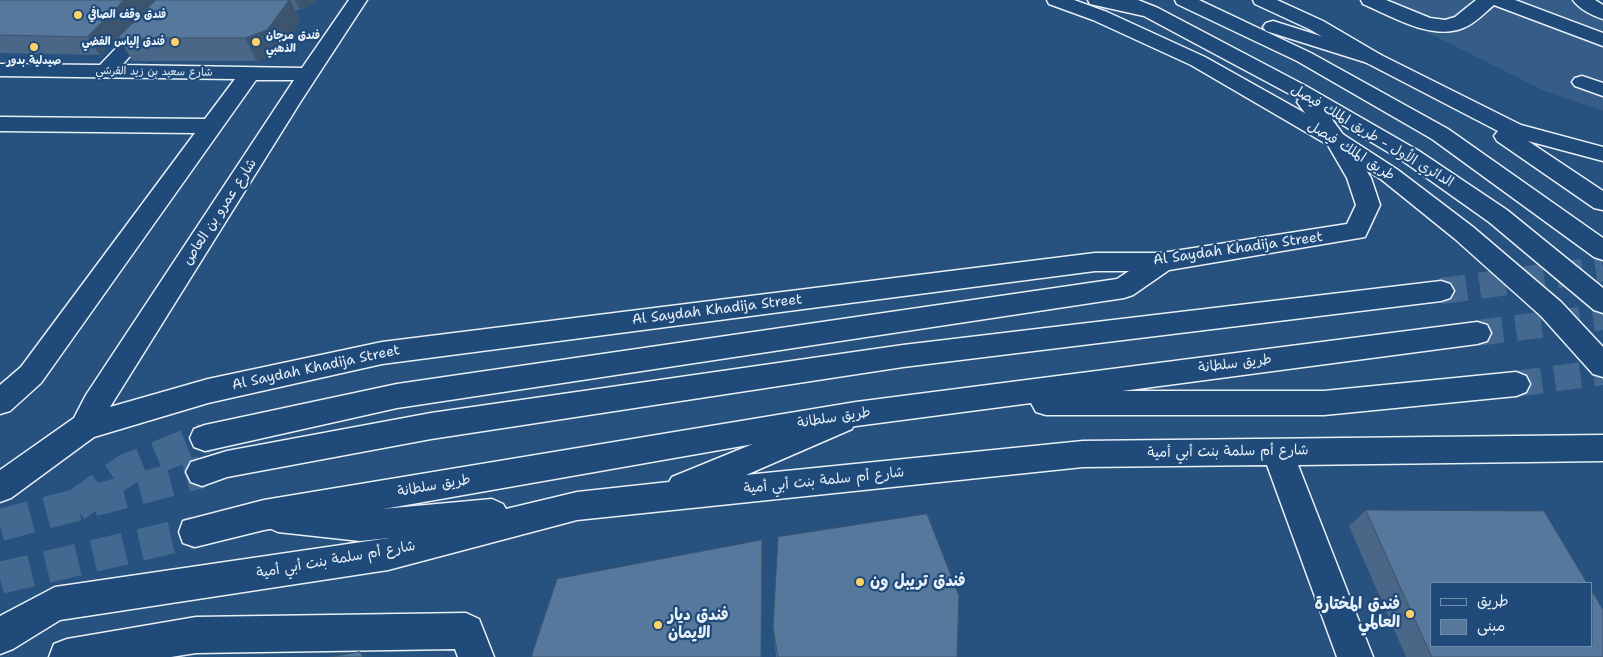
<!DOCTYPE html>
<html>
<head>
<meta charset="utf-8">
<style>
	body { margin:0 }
	#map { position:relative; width:1603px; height:657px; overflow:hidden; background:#27517f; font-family:"Shantell Sans","Playpen Sans Arabic",sans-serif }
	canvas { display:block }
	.legend { position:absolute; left:1430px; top:582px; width:162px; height:65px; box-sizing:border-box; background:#1f4a7a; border:1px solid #6f8dac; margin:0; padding:6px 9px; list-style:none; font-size:15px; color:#e8f1f8 }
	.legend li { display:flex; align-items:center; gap:10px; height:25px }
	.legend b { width:25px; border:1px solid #6f8dac }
</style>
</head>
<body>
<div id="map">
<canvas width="1603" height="657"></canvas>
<ul class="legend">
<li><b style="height:6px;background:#1f4a7a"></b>طريق</li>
<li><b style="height:14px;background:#57789d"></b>مبنى</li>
</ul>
</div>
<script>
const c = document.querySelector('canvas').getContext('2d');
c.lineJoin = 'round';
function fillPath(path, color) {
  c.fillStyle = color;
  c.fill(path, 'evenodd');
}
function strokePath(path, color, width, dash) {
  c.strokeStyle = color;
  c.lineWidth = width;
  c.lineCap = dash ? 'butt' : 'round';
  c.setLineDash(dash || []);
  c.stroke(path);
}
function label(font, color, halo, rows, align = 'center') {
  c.font = font + ' "Shantell Sans","Playpen Sans Arabic",sans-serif';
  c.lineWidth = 4.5;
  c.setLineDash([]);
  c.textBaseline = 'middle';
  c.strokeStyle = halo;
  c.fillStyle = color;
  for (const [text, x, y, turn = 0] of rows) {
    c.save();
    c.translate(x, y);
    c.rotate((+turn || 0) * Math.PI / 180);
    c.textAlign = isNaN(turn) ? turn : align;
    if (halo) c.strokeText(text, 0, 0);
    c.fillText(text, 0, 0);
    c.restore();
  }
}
const built = new Path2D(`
	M1363,0h224l16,10v101l-61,-21z`);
const minorTunnel = new Path2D(`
	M75,506l51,-36 79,-32`);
const majorTunnelFar1 = new Path2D(`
	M1441,291l162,-22
	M1477,333l126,-16
	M1516,384l87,-12`);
const majorTunnel = new Path2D(`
	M0,525l202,-53
	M0,578l195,-46`);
const minor = new Path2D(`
	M162,0h19l-59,65 180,3 47,-68h18l-66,101 -191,306 98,-28 174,-37 713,-89h67l185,-29 9,-19 -9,-27 -22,-38 3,-5 8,-2 8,2 27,43 9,27 -15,32 -196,33 -36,25 -9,3 -727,110 -192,43 -11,-4 -4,-9 4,-9 11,-4 192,-41 720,-105 12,-8h-34l-713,93 -174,39 -114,34 -83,61 -11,4v-32l74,-52 12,-23 208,-315h-38l-215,303 -31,28 -10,3v-29l21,-18 174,-234 -195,-2v-14l205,2 30,-40 -235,-3v-12l100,1z
	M1361,0h25l44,18 15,2 10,-3 21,-17h39l88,33v13l-109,-41c-10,8 -19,19 -31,23 -32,13 -71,-12 -100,-24z
	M1573,0h22l8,5v14c-10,-3 -24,-10 -30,-19z
	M1582,76l21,7v13l-28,-10 -3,-4 3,-4z
	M841,408l11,3 4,9 -4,9 -106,46 337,-34 520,-6v26l-305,4 75,192h-36l-70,-192 -184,2 -506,53 -189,50 -328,50 -47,29 -13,5v-38l55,-29 334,-49 -29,3 -82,-9 -11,-5 -5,-10 5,-10 11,-5 82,9 132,-12 11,5 3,5 71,-17 92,-10 3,-5z
	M466,613l13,6 15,38h-36l-3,-8 -259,4 -25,4h-122l5,-13 13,-5 129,-22z`);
const major = new Path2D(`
	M1047,0h27l33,12 98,45 139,78 54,35 75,57 88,75 42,45v30l-10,-3 -52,-58 -86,-77 -73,-59 -54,-35 -137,-80 -98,-45 -44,-16z
	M1253,0h24l46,21 58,34 140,70 82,22v14l-75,-20 75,50v19l-9,-2 -97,-67 -3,-5 4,-5 -131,-68 -58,-34 -54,-25z
	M1441,281l9,3 4,7 -4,7 -9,3 -538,66 -472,72 -204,38 -25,9 -11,-4 -5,-10 5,-10 36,-11 204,-38 472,-68z
	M1477,322l10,3 4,8 -4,8 -10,3 -355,47h202l192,-19 10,4 4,8 -4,8 -10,4 -192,19h-278l-10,-3 -5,-9 -175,23 -592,104 -69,17 -12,-4 -4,-11 4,-11 81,-21 592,-98z`);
const highway = new Path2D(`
	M1088,0h50l20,8 148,78 113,65 88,59 96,78v25l-9,-3 -105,-88 -86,-61 -72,-43 16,22 -3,5 -8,2 -8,-2 -31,-43 2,-3 -155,-83 -54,-12z
	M1175,0h24l112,53 137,76 155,109v22l-9,-3 -162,-118 -135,-78 -120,-57z
	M1273,21l108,34 3,4 -3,4 -7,2 -108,-34 -3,-4 3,-4z`);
const wall = new Path2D(`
	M0,0h154l-54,55 -100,-2z
	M156,0h161l-2,3 -15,7h-5l5,11 -22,32 -21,8h-124l-15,-23z
	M1366,510l237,147h-197l-57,-131z
	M773,627l184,30h-181l-2,-17z`);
const shadedWall = new Path2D(`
	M124,0h30l-54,55 -13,-18z
	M289,0h1l10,21 -22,32 -21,8 -12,-23z
	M295,0h22l-2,3 -15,7z
	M762,540l1,15 -1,102h-1z`);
const building = new Path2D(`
	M0,0h124l-37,37 -87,-2z
	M156,0h133l-22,30 -22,8h-127z
	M1366,510l178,1 43,72h-155v63h160v-55l11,19v47h-171z
	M927,514l32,82 -2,61h-179l-5,-30 5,-90z
	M762,540l-1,117h-229v-3l25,-75z
	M360,652l3,5h-33z`);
const markers = [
	[78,15,5,"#ffd166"],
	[175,42,5,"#ffd166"],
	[256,42,5,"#ffd166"],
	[34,47,5,"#ffd166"],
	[860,582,5,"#ffd166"],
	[1410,614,5,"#ffd166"],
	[658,625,5,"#ffd166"]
];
const farPoinames = [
	["فندق وقف الصافي",88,15],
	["فندق مرجان",266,36],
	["الذهبي",266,49],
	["فندق إلياس الفضي",165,42,"right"],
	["صيدلية بدور",34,61,"center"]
];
const farStreetnames = [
	["شارع سعيد بن زيد القرشي",154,72,1]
];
const streetNames = [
	["الدائري الأول - طريق الملك فيصل",1372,136,31],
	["طريق الملك فيصل",1351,151,32],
	["شارع عمرو بن العاص",220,212,-57],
	["Al Saydah Khadija Street",1238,249,-8],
	["Al Saydah Khadija Street",717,310,-7],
	["طريق سلطانة",1235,364,-7],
	["Al Saydah Khadija Street",316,368,-12],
	["طريق سلطانة",834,418,-9],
	["شارع أم سلمة بنت أبي أمية",1228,452,-1],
	["شارع أم سلمة بنت أبي أمية",824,481,-6],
	["طريق سلطانة",434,486,-10],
	["شارع أم سلمة بنت أبي أمية",336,560,-10]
];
const nearPoinames = [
	["فندق تريبل ون",870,582],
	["فندق المختارة",1400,605,"right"],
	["العالمي",1400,623,"right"],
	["فندق ديار",668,616],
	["الايمان",668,634]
];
fillPath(built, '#355d88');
strokePath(minorTunnel, '#446991', 32, [32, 16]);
strokePath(majorTunnelFar1, '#446991', 26, [26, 13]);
strokePath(majorTunnel, '#446991', 32, [32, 16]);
strokePath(minor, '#e8f1f8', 3);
strokePath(major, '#e8f1f8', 3);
strokePath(highway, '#e8f1f8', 3);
fillPath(minor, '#1f4a7a');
fillPath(major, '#1f4a7a');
fillPath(highway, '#1f4a7a');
fillPath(wall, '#4b6787');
fillPath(shadedWall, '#3d546e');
fillPath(building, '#57789d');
strokePath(building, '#3d546e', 1);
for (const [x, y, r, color] of markers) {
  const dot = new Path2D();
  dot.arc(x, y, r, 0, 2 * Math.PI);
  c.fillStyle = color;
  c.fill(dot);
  strokePath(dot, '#1f4a7a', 2);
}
label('bold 11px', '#e8f1f8', '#1f4a7a', farPoinames, 'left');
label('11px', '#e8f1f8', '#1f4a7a', farStreetnames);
label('14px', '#e8f1f8', '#1f4a7a', streetNames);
label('bold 16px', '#e8f1f8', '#1f4a7a', nearPoinames, 'left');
</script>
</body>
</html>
